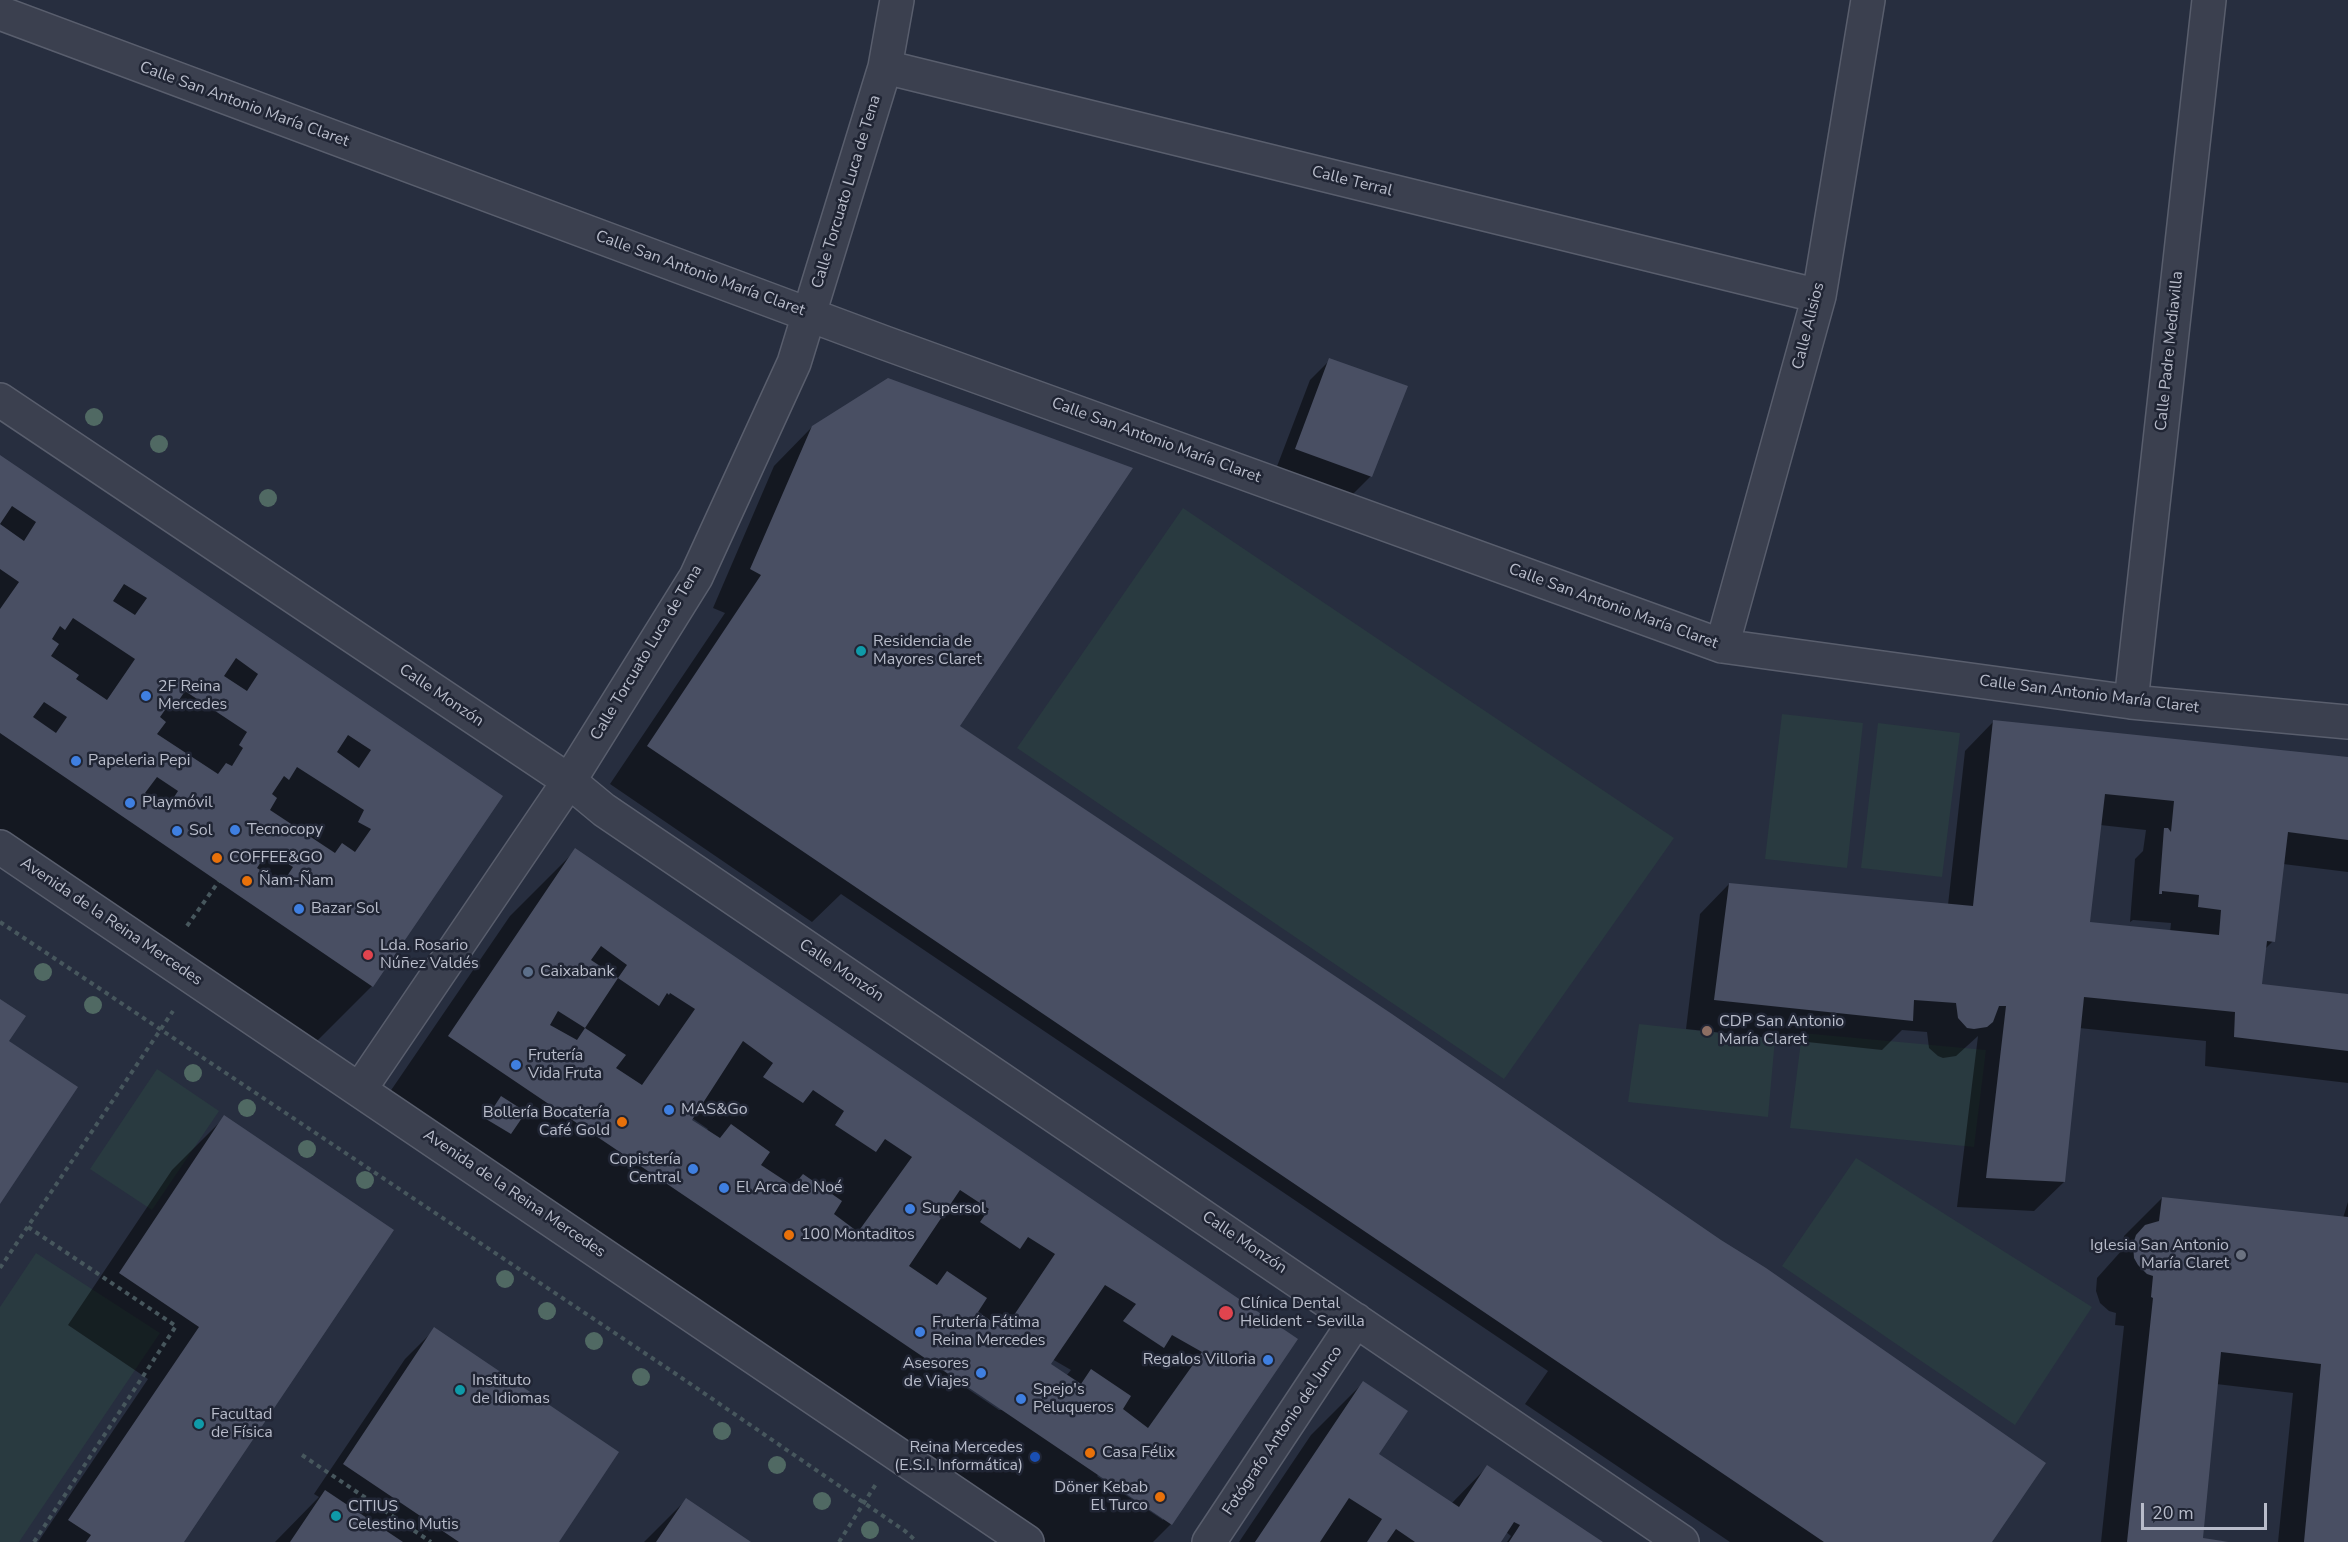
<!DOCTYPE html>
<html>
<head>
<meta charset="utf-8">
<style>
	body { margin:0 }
	#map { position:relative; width:2348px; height:1542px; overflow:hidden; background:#272e3f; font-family:"Nunito Sans",sans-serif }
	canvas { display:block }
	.scale { position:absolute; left:2141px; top:1503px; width:126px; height:27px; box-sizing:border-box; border:3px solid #b8bcca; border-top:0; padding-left:8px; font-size:18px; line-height:21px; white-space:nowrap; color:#b8bcca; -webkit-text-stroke:4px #202534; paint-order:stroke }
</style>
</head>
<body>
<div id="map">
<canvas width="2348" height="1542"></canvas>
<div class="scale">20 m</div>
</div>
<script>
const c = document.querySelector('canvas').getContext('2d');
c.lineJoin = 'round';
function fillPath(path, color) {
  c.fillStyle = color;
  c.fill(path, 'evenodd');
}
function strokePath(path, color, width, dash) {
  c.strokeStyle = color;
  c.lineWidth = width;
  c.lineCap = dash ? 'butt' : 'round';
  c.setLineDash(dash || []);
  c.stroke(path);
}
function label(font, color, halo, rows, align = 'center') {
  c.font = font + ' "Nunito Sans",sans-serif';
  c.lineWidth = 5;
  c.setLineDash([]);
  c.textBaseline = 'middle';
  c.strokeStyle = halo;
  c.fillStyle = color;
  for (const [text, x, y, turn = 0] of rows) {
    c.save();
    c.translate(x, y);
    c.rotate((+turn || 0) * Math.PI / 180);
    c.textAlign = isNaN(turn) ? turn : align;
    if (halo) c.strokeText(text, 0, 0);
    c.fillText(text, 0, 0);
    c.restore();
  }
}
const green = new Path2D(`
	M1183,508l491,330 -170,241 -487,-331z
	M1782,714l81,9 -16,145 -82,-9z
	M1878,723l82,10 -18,144 -81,-9z
	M1639,1024l136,15 -7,78 -140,-15z
	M1802,1033l184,17 -12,97 -184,-19z
	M157,1069l62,42 -67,99 -62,-41z
	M1856,1158l236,149 -77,118 -233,-159z
	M36,1253l124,80 -141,209h-19v-235z`);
const shadow = new Path2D(`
	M1330,360l41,116 -20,20 -75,-27 34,-89z
	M812,427l140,307 1039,808h-261l-205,-138 23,-33 -707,-477 -29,28 -202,-138 115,-171 -12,-5 61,-142z
	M0,458l501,338 -129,190 -66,66 -306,-208z
	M1994,721l354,37v114l-65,-8 -10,77 -9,9 -3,35 87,11v87l-143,-17 1,-25 -127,-13 -15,154 -30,29 -77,-4 21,-171 -22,20 -13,2 -5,-2 -9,-8 -2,-16 -25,-2 -20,20 -196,-21 14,-115 29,-30 219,21 17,-154zM2100,825l46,5 -3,21 -8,8 -5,63 3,-2 38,3 -1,9 -81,-9z
	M576,850l720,490 -125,184 -18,18h-119l-651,-440 127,-186zM692,1118l16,11 -2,2 -16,-10zM1052,1359l19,11 -5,6 -17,-11zM955,1376l49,34h-5l-46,-31zM1099,1474l65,44 -1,2 -66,-44z
	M225,1117l-43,425h-144l110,-163 -80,-54 104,-155z
	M2162,1198l181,20 5,-16v340h-70l15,-149 -77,-9 -15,155 28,3h-128l23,-216 -9,-1 1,-12 -7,-2 -9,-8 -4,-12 1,-13 26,-29 1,-13z
	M435,1329l122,213h-282l44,-45 -5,-3 91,-135z
	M1363,1383l13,71 75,50 36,-37 113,75h-93l4,-6 -5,-4 -7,10h-260l72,-107z
	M686,1500l63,42h-105z`);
const building = new Path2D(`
	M1329,358l79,28 -36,91 -77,-28z
	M888,378l245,90 -173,258 432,288 329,226 45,28 280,195 -54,79h-168l-1177,-796 114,-171 -11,-6 62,-143z
	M0,455l503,341 -130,191 -373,-254v-124l19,-27 -19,-13zM12,506l24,16 -12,19 -24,-17zM124,584l23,14 -12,17 -22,-14zM73,618l62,41 -28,41 -31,-21 3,-4 -28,-19 8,-12 -7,-5 8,-13 5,4zM236,658l22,16 -11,17 -23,-15zM185,691l62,41 -8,13 4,3 -11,18 -6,-3 -8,11 -61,-40 9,-12 -6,-5 12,-17 5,3zM44,702l23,15 -11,16 -23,-16zM348,735l23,15 -12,18 -22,-16zM297,767l67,43 -6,12 13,7 -16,23 -13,-9 -7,10 -65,-43 7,-12 -5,-4 12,-18 5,4zM157,777l21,14 -11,17 -22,-15zM268,851l25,16 -11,17 -25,-16z
	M1993,720l355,37v83l-60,-8 -13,110 -8,-1 -5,43 86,10v57l-114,-14 1,-25 -151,-15 -19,185 -79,-4 20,-172h-7l-6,16 -6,5 -13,2 -7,-1 -9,-10 -2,-15 -42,-3 -1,21 -199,-21 15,-117 244,23zM2105,794l69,7 -3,31 -3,-4h-4l-5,66h3v-3l37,4 -1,12 23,3 -2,25 -129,-13z
	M575,848l723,491 -126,186 -724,-489zM601,946l26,19 -9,13 41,28 8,-13 2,2 1,-2 25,16 -53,76 -26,-17 10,-13 -41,-27 33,-50 -27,-18zM558,1011l27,17 -8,12 -27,-15zM743,1041l30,22 -10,14 40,26 10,-13 31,21 -9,14 41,27 9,-13 27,18 -54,75 -24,-18 8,-13 -39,-27 -10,12 -32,-21 9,-13 -39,-28 -11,14 -28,-18zM960,1190l29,19 -9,13 40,27 8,-12 27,17 -51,76 -26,-18 9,-14 -40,-27 -10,14 -28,-19zM1105,1285l31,19 -13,17 41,27 8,-13 30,17 -54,76 -25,-19 8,-13 -40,-27 -10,15 -30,-20z
	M0,999l26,17 -17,25 69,46 -78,117z
	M501,1096l25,16 -15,22 -25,-15z
	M224,1115l170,115 -210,312h-98l5,-7 -23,-15 131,-193 -80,-54z
	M2162,1197l186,20v325h-44l17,-178 -100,-12 -18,186 26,4h-102l26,-244 -2,-1 2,-21 -6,-2 -9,-9 -4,-7 -1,-14 3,-9 9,-10 14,-4z
	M434,1327l185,125 -60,90h-100l-116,-78z
	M1363,1381l45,30 -29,43 80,53 28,-42 116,77h-94l11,-17 -6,-3 -13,20h-86l-19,-13 -9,13h-20l15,-23 -33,-21 -29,44h-65z
	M325,1490l78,52h-113z
	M686,1498l65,44h-95z`);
const path = new Path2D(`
	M0,922l676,452 229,157 12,11
	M187,926l32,-45
	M28,1227l148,99 -142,216
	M0,1268l173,-257
	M302,1455l129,87
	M839,1542l37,-58`);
const minor = new Path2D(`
	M0,13l885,330 837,303 409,56 217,20
	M885,67l934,229
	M0,400l569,381 35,29 1078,732
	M1722,646l97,-350 49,-296
	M2131,702l78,-702
	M0,847l1027,695
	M360,1089l209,-308 127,-204 98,-214 91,-296 12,-67
	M1209,1542l147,-222`);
const trees = [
	[94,417],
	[159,444],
	[268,498],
	[43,972],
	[93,1005],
	[193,1073],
	[247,1108],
	[307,1149],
	[365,1180],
	[505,1279],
	[547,1311],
	[594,1341],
	[641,1377],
	[722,1431],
	[777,1465],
	[822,1501],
	[870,1530]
];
const markers = [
	[861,651,6,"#0f9aa8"],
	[146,696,6,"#3f7fe0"],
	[76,761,6,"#3f7fe0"],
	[130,803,6,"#3f7fe0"],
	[235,830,6,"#3f7fe0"],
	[177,831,6,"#3f7fe0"],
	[217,858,6,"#e8710a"],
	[247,881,6,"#e8710a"],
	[299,909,6,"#3f7fe0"],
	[368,955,6,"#e0444e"],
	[528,972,6,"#5c6f8a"],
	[1707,1031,6,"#8d6e63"],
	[516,1065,6,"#3f7fe0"],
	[669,1110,6,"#3f7fe0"],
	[622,1122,6,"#e8710a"],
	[693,1169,6,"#3f7fe0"],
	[724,1188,6,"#3f7fe0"],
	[910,1209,6,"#3f7fe0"],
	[789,1235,6,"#e8710a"],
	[2241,1255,6,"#6b7280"],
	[1226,1313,8,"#e0444e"],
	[920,1332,6,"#3f7fe0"],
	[1268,1360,6,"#3f7fe0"],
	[981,1373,6,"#3f7fe0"],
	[460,1390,6,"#0f9aa8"],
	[1021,1399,6,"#3f7fe0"],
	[199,1424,6,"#0f9aa8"],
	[1090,1453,6,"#e8710a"],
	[1035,1457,6,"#1a4fb4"],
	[1160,1497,6,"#e8710a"],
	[336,1516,6,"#0f9aa8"]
];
const streetNames = [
	["Calle San Antonio María Claret",244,105,20],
	["Calle Terral",1352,182,14],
	["Calle Torcuato Luca de Tena",847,192,-73],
	["Calle San Antonio María Claret",700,274,20],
	["Calle Alisios",1809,326,-76],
	["Calle Padre Mediavilla",2170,351,-84],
	["Calle San Antonio María Claret",1156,441,20],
	["Calle San Antonio María Claret",1613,607,20],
	["Calle Torcuato Luca de Tena",647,653,-59],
	["Calle San Antonio María Claret",2089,695,7],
	["Calle Monzón",441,696,34],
	["Avenida de la Reina Mercedes",111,922,34],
	["Calle Monzón",841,971,34],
	["Avenida de la Reina Mercedes",514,1194,34],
	["Calle Monzón",1244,1243,34],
	["Fotógrafo Antonio del Junco",1283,1431,-56]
];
const poiNames = [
	["Residencia de",873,642],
	["Mayores Claret",873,660],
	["2F Reina",158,687],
	["Mercedes",158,705],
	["Papeleria Pepi",88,761],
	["Playmóvil",142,803],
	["Tecnocopy",247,830],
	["Sol",189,831],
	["COFFEE&GO",229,858],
	["Ñam-Ñam",259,881],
	["Bazar Sol",311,909],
	["Lda. Rosario",380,946],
	["Núñez Valdés",380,964],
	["Caixabank",540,972],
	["CDP San Antonio",1719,1022],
	["María Claret",1719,1040],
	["Frutería",528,1056],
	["Vida Fruta",528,1074],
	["MAS&Go",681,1110],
	["Bollería Bocatería",610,1113,"right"],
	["Café Gold",610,1131,"right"],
	["Copistería",681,1160,"right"],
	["Central",681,1178,"right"],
	["El Arca de Noé",736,1188],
	["Supersol",922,1209],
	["100 Montaditos",801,1235],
	["Iglesia San Antonio",2229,1246,"right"],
	["María Claret",2229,1264,"right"],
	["Clínica Dental",1240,1304],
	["Helident - Sevilla",1240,1322],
	["Frutería Fátima",932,1323],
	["Reina Mercedes",932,1341],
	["Regalos Villoria",1256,1360,"right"],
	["Asesores",969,1364,"right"],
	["de Viajes",969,1382,"right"],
	["Instituto",472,1381],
	["de Idiomas",472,1399],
	["Spejo's",1033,1390],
	["Peluqueros",1033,1408],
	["Facultad",211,1415],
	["de Física",211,1433],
	["Reina Mercedes",1023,1448,"right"],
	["(E.S.I. Informática)",1023,1466,"right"],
	["Casa Félix",1102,1453],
	["Döner Kebab",1148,1488,"right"],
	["El Turco",1148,1506,"right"],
	["CITIUS",348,1507],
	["Celestino Mutis",348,1525]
];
fillPath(green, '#293a40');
fillPath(shadow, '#0007');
fillPath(building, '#494f63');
strokePath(minor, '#595e6d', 36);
strokePath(path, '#47575d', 4, [4.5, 4.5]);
strokePath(minor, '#3b404f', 33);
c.fillStyle = '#506963';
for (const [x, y] of trees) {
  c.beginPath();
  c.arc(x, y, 9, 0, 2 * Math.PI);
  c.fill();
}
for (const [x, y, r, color] of markers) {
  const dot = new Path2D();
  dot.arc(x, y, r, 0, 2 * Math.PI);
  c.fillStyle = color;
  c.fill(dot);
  strokePath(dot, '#202534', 2);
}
label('16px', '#b8bcca', '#202534', streetNames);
label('16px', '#b8bcca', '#202534', poiNames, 'left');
</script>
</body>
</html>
